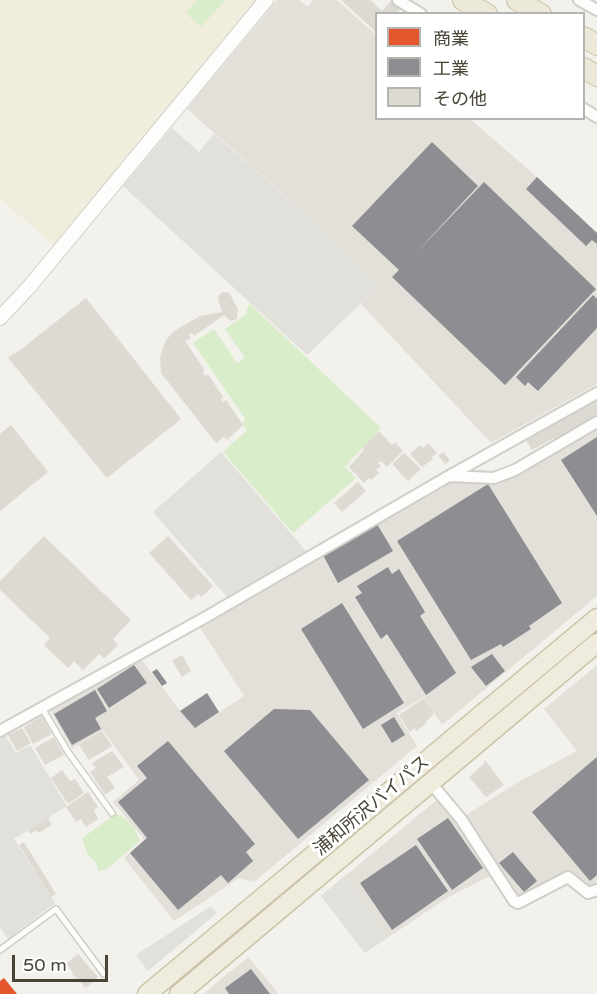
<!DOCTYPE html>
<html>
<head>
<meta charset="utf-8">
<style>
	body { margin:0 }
	#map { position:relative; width:597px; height:994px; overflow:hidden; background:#f2f1eb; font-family:"Varela Round","Noto Sans JP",sans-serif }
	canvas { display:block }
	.legend { position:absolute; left:375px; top:12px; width:210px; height:108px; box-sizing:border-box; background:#fff; border:2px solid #b6b4af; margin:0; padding:8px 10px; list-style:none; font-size:18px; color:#484436 }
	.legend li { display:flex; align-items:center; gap:12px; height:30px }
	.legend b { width:30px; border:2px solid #b6b4af }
	.scale { position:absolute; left:12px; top:955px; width:96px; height:27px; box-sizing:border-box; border:3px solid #484436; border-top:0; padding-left:8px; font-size:18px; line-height:21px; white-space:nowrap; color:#484436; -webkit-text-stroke:4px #fff; paint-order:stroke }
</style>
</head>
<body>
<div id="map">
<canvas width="597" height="994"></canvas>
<ul class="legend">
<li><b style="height:16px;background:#e4572e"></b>商業</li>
<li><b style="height:16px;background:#8d8d92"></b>工業</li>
<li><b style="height:16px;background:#dcdad3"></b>その他</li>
</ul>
<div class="scale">50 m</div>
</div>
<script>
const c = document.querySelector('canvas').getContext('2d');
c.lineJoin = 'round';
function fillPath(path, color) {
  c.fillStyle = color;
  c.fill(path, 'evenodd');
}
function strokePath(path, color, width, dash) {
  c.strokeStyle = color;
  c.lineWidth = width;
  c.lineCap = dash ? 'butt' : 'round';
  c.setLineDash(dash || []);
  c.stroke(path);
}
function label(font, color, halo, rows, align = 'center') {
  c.font = font + ' "Varela Round","Noto Sans JP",sans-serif';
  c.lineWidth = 6;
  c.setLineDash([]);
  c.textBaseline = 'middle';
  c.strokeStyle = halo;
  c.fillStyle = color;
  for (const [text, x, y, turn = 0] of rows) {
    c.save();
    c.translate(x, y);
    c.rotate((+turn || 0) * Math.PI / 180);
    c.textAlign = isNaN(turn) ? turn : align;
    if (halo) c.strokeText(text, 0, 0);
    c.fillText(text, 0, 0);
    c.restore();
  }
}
const industrial = new Path2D(`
	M277,0h22l9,7 5,-7h24l39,35v83l94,1 67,58 60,56v151l-106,59 -130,-139 18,-18 -42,-44 -150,-133z
	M597,429v167l-155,129 -18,-28 -27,16 20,33 -163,136 -15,-4 -65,43 -50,-63 20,-19 -31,-37 26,-22 -36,-50 -31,19 -21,-37 1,-5 87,-51 41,55 15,17 49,-32 -45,-70 179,-104 72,-40h50z
	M597,665v220l-4,4 -6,-1 -3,-5 -15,-11 -49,25 -5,-1 -49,-81 54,-34 57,-30 -33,-42z
	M438,799l20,22 34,54 -45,23 -82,55 -44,-57z
	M248,957l31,37h-76z`);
const education = new Path2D(`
	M0,0h256l-201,247 -55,-49z`);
const green = new Path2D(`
	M197,0h28l-24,27 -15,-14z
	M249,303l132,125 -36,39 11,11 -63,55 -70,-81 24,-22 -5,-7 4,-3 -53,-77 21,-14 23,34 8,-5 -20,-29 21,-15z
	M116,814c14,4 19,15 24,27l-33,28 -9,2 -2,-9 -8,-7 -6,-17z`);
const parking = new Path2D(`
	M172,128l27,24 15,-18 123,108 42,44 -72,69 -184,-169z
	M221,452l85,99 -79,46 -74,-85z
	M5,735l11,18 14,-8 37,61 -53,33 41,64 -47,36 -8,-12v-189z
	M345,876l44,60 -24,17 -44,-57z
	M211,906l6,7 -69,58 -12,-16z`);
const shops = new Path2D(`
	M4,978l13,16h-17v-13z`);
const industry = new Path2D(`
	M432,142l46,44 -65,70 71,-74 112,107 -91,96 -113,-108 7,-7 -47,-44z
	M537,177l60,56v11l-5,-4 -6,6 -60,-57z
	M593,295l4,4v29l-59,63 -10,-9 -3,4 -9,-9z
	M597,437v79l-36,-56z
	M488,484l74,119 -33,23 2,3 -28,18 -2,-3 -30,16 -74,-119z
	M377,524l16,27 -55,32 -15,-28z
	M388,567l4,7 7,-5 26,43 -5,4 36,57 -30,22 -39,-61 -6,5 -26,-42 7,-4 -5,-7z
	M342,603l62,100 -41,26 -62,-100z
	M492,654l13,17 -19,15 -15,-19z
	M134,665l13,18 -38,25 -12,-19z
	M157,669l10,14 -5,3 -10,-14z
	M95,690l12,21 -12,7 6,11 -29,16 -18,-31z
	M207,693l12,19 -24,16 -15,-17z
	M274,709l36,1 59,70 -71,59 -74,-88z
	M394,717l11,18 -13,8 -11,-18z
	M168,741l87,103 -9,8 7,9 -25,22 -7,-8 -43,35 -48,-57 17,-15 -29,-36 29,-24 -10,-12z
	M597,757v118l-7,6 -58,-69z
	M448,818l35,50 -31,22 -35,-51z
	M416,845l32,46 -56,39 -32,-47z
	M513,852l24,29 -13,11 -25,-29z
	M251,969l19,25h-41l-4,-6z`);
const building = new Path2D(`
	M341,0h29l12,11 9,-10 9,9 -4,4h-20v18z
	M222,292l7,1 9,16 -1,10 -6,2 -7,-6 -30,21 -2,-3 -3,2 2,3 -6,3 20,30 -2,1 2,4 3,-2 15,23 -2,2 2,3 3,-2 17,25 -16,15 -3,-3 -8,6 -55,-70 -1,-16 6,-17 8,-9 26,-15 22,-4 -4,-13 1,-4z
	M86,298l95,121 -74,59 -99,-120 6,-5 1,1z
	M597,400v18l-41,23 -2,-3 -22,12 -6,-10z
	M11,425l37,47 -48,39v-77z
	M379,431l13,14 3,-3 8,9 -16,16 -6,-6 -3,2 3,3 -5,4 3,3 -8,7 -2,-2 -5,5 -15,-16 15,-17 -1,-2 2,-3z
	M428,443l9,10 -5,4 1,2 -11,8 -12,-13 10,-9 3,3z
	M443,452l7,8 -4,4 -8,-8z
	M404,453l17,16 -13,12 -16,-17z
	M358,482l8,9 -24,21 -8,-9z
	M44,536l87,84 -18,19 5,6 -14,14 -5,-5 -16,16 -9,-9 -6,7 -24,-23 6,-7 -50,-48v-9z
	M168,536l45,50 -12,11 -3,-3 -7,6 -42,-47z
	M182,655l9,16 -9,6 -10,-16z
	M424,698l10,15 -9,10 1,1 -10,7 -1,-3 -5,4 -11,-17z
	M42,716l10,18 -19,10 -9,-17z
	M22,728l9,15 -14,8 -9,-16z
	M102,731l10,15 -23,14 -10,-15z
	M54,737l10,18 -19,10 -10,-17z
	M112,751l12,16 -17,10 8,11 -10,7 -15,-23 6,-4 -4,-5z
	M485,760l19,25 -18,12 -17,-20 16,-14 -2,-1z
	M62,770l8,11 5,-2 9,14 -16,11 -17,-26z
	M88,792l10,15 -4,3 4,9 -12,8 -5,-8 -5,3 -10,-15z
	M48,818l4,7 -14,8 -2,-3 -6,4 -2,-4z
	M24,842l32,52 -5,3 -32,-52z
	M78,954l20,23 -12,11 -14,-14 1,-1 -7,-9z`);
const service = new Path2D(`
	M42,708l26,44 44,61
	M0,950l56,-41 48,65`);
const minor = new Path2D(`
	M398,0l23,14
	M579,0l18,10
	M584,109l13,8
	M449,476l148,-83
	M0,731l206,-114 243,-141 45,2 21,-8 82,-48
	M430,782l31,37 53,82 4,2 50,-26 20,16 9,-3`);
const tertiary = new Path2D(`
	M0,318l30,-32 236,-286`);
const trunk = new Path2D(`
	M147,994l450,-376
	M179,994l418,-351`);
const motorway = new Path2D(`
	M463,0l24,14
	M517,0l24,14
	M584,37l13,8
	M584,68l13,8`);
const streetNames = [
	["浦和所沢バイパス",372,806,-40]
];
fillPath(industrial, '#e2e0d9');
fillPath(education, '#f0eddd');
fillPath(green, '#daedcb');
fillPath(parking, '#e1e0da');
fillPath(shops, '#e4572e');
fillPath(industry, '#8d8d92');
fillPath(building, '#dcdad3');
strokePath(service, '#d0cec8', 8);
strokePath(minor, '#d0cec8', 14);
strokePath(tertiary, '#d0cec8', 16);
strokePath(trunk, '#cac2a6', 21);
strokePath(motorway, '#cac2a6', 22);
strokePath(service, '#fdfdfc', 5);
strokePath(minor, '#fdfdfc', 10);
strokePath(tertiary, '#fdfdfc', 14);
strokePath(trunk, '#efecde', 18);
strokePath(motorway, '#ede9d9', 20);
label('18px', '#484436', '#fff', streetNames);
</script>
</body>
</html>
